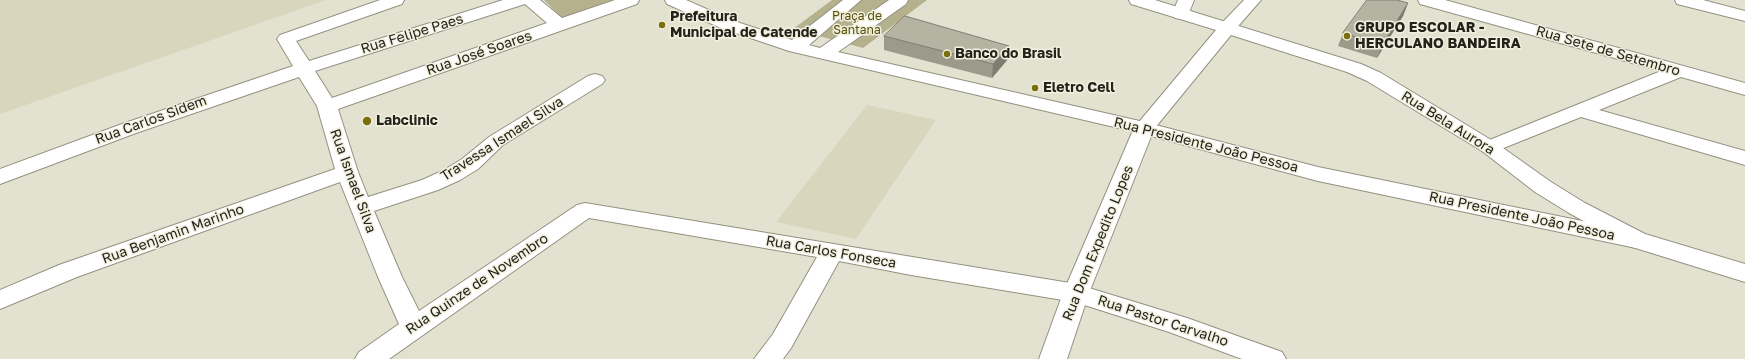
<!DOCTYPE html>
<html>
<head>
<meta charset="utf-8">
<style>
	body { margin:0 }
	canvas { display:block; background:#e3e2d0 }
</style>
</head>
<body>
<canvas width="1745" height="359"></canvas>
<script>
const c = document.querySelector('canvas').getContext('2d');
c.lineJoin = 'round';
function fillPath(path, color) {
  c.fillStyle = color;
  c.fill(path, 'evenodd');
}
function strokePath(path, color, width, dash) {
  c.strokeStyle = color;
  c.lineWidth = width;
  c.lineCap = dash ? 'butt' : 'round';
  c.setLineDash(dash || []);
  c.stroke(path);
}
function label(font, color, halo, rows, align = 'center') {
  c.font = font + ' "Golos Text",sans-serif';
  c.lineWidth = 3;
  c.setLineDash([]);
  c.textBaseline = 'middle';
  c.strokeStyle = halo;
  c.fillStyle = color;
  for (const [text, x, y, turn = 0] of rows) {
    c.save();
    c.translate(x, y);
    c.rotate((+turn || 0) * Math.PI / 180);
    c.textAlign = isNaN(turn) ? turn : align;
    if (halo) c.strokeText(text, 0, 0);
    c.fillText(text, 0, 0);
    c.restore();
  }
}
const built = new Path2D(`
	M0,0h326l-326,114z
	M867,105l69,15 -80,119 -80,-17z`);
const green = new Path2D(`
	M544,0h78l-58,20z
	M832,0h95l-64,48 -70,-19z`);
const minor = new Path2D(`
	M380,0h24l-2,4 -106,37 13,20 194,-61h37l22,18 53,-18h24l-2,4 -299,105 20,63 10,25 54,-17 22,-10 18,-11 27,-22 99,-61 7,-2 7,2 3,4 -3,4 -99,61 -25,24 -18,11 -22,10 -64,21 28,66 17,34 158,-106 8,-2 491,81 111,34 95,34 4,7h-44l-73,-27 -94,-30 -164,-27 -72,-14 -48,87 -8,11h-29l19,-25 44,-77 -228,-39 -200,141h-34l4,-7 40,-28 -21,-47 -38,-95 -263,95 -77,32v-19l59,-25 276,-96 -18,-63 -18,-29 -163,56 -136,51v-15l122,-45 171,-58 -16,-27 3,-4zM525,4l22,19 -215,75 -17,-27z
	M665,0h21l48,21 58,19 51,-40h18l-52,45 11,3 69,-48h19l-2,4 -68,48 306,70 174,45 318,65 8,2 4,6 -4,6 -8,2 -318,-67 -178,-48 -351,-82 -68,-23 -54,-24z
	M1178,0h16l-7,18 -6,1 -6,-1 -3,-4z
	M1244,0h17l-28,32 -6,1 -6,-1 -3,-4 3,-4z
	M1418,0h27l300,83v12l-64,-18 -82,33 146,41v14l-164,-48 -85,34 -7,2 -7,-2 -4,-4 4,-4 179,-72 -241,-67z
	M1675,0h28l42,11v10l-68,-17z`);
const tertiary = new Path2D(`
	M1129,0h26l206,64 20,9 115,70 55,39 34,21 60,31 100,30v18l-116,-36 -60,-33 -34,-21 -53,-41 -115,-70 -20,-9 -116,-37 -77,94 -65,164 -22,66h-28l24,-66 71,-165 82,-98 -85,-26z`);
const wall = new Path2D(`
	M1408,3l-5,13 -26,42 -39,-12 5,-13z
	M884,36l124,23 -16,19 -108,-28z`);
const shadedWall = new Path2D(`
	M1408,3l-5,13 -26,42 5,-13z
	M1009,46l-1,13 -16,19 1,-14z`);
const building = new Path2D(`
	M1367,0h30l11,3 -26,42 -39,-12z
	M905,16l104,30 -16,18 -109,-28z`);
const markers = [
	[662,25,4,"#7a6f0d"],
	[1347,36,4,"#7a6f0d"],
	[947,54,4,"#7a6f0d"],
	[1035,88,4,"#7a6f0d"],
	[367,121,5,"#7a6f0d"]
];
const farParknames = [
	["Praça de",857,16],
	["Santana",857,30]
];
const poiNames = [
	["Prefeitura",670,17],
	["Municipal de Catende",670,33],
	["GRUPO ESCOLAR -",1355,28],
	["HERCULANO BANDEIRA",1355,44],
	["Banco do Brasil",955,54],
	["Eletro Cell",1043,88],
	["Labclinic",376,121]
];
const streetNames = [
	["Rua Felipe Paes",412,34,-17],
	["Rua Sete de Setembro",1608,51,16],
	["Rua José Soares",479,53,-19],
	["Rua Carlos Sidem",151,120,-20],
	["Rua Bela Aurora",1448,123,32],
	["Travessa Ismael Silva",502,139,-33],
	["Rua Presidente João Pessoa",1206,145,14],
	["Rua Ismael Silva",353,181,70],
	["Rua Presidente João Pessoa",1522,216,12],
	["Rua Benjamin Marinho",173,234,-20],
	["Rua Dom Expedito Lopes",1098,243,-68],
	["Rua Carlos Fonseca",831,252,10],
	["Rua Quinze de Novembro",477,284,-34],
	["Rua Pastor Carvalho",1163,321,18]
];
fillPath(built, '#d9d6be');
fillPath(green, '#b5b18d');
strokePath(minor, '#939281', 2);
strokePath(tertiary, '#939281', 2);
fillPath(minor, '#fff');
fillPath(tertiary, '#fff');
fillPath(wall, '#9c9a8b');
fillPath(shadedWall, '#7f7d71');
fillPath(building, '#b5b3a2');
strokePath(building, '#7f7d71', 1);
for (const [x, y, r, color] of markers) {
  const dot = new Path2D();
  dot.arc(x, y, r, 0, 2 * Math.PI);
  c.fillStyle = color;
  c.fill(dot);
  strokePath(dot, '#f1efdd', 1.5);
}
label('12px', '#574f0d', '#f1efdd', farParknames);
label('bold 14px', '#23231c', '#f1efdd', poiNames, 'left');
label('14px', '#23231c', '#f1efdd', streetNames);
</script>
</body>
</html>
